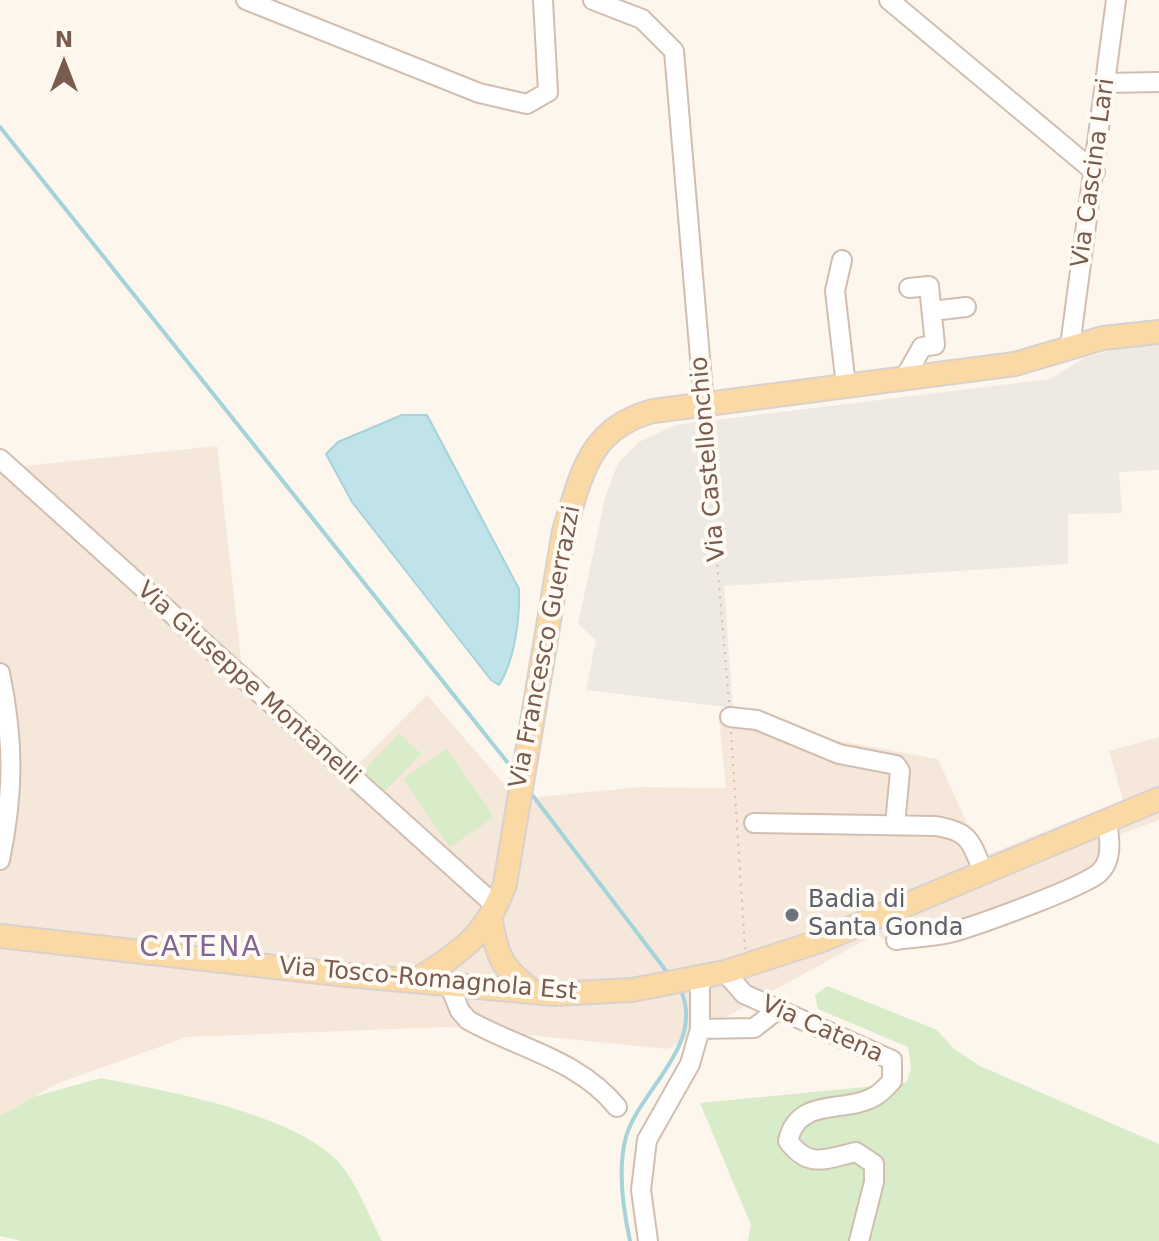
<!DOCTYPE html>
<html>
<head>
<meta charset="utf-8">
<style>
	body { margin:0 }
	#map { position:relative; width:1159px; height:1241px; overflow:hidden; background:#fdf6ec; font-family:"DejaVu Sans",sans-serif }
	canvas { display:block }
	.north { position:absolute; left:24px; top:24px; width:80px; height:80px; -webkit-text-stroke:6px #fffaf3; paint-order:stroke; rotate:0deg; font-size:22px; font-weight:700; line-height:32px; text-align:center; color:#7a5c4d }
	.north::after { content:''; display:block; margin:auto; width:28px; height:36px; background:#7a5c4d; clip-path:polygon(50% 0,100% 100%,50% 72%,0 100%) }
</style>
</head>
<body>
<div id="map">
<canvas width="1159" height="1241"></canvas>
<div class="north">N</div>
</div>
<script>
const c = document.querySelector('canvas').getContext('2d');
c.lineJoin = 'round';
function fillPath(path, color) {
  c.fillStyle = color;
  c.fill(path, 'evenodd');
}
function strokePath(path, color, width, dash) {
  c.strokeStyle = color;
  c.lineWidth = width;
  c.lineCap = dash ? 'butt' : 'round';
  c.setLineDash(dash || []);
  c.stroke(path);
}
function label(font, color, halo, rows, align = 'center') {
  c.font = font + ' "DejaVu Sans",sans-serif';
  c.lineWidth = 8;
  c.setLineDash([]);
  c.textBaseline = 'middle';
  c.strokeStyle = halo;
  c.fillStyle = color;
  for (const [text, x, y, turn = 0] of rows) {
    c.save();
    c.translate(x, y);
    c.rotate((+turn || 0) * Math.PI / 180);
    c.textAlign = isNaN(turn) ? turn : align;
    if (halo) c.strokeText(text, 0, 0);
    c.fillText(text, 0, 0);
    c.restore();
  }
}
const residential = new Path2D(`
	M217,446l25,222 114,98 71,-71 90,104 123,-12 86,1 -7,-69 219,40 44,98 141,-57 -14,-49 50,-14v83l-38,14 -10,41 -135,58 -78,17 -22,-16 -208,115 -221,-22 -260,10 -131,47 -56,32v-663l15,14z`);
const industrial = new Path2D(`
	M1159,345v125l-40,2 3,41 -54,1v50l-344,22 9,122 -147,-18 10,-50 -18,-16 28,-130 12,-31 21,-21 36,-17 375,-46 34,-21 35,-10z`);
const green = new Path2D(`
	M399,733l22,21 -37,38 -21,-20z
	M447,749l47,68 -44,30 -47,-68z
	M827,986l110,44 16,18 27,18 179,78v97h-411l3,-16 -51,-122 206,-20 5,-14 -3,-22 -90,-38 -3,-14z
	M101,1078c64,13 206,37 244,92 15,21 25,48 37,71h-361l-21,-5v-120l33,-19z`);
const water = new Path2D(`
	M402,415h25l92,174c1,29 -4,71 -20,96l-8,-5 -139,-178 -26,-48 12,-12z`);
const stream = new Path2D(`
	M0,127l508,636
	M533,796l134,176
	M630,1241c-7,-32 -13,-71 -4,-104 13,-46 77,-90 56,-144`);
const path = new Path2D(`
	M705,421l24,281
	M731,732l14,217`);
const minor = new Path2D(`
	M246,0l233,93 48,11 21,-12 -5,-92
	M593,0l49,19 32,32 30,354
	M889,0l206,172
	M1107,83l52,-1
	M842,260l-7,31 11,95
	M932,311l34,-4
	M1070,346l46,-346
	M904,379l18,-32 13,-2 -6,-59 -20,2
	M0,459l497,448
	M0,673c14,68 14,119 0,187
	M730,717l27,3 82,34 57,11 4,6 -5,54
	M754,823l182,3c35,6 34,15 47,45
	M896,940c20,-3 42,-3 61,-9 26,-8 124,-43 142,-58 15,-14 10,-35 8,-53
	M725,972l19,22 148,66v21c-5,5 -9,10 -15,14 -31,20 -79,0 -89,46 21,28 37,18 68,11l18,12v18l-15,59
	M449,984l11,27 8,9c51,29 110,39 149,87
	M700,1029l54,-1 23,-18
	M648,1241l-7,-51 6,-50 43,-76 10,-35v-51`);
const major = new Path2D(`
	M491,920c6,38 11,47 41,71
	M0,936l337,38 217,20 78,-4 93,-18 95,-31 339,-142
	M415,981c45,-29 71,-44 90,-97l59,-353c18,-58 25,-103 89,-120l362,-47 88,-26 56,-6`);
const markers = [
	[792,915,8,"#6b7280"]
];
const streetNames = [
	["Via Cascina Lari",1094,173,-82],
	["Via Castellonchio",709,459,-95],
	["Via Francesco Guerrazzi",546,647,-79],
	["Via Giuseppe Montanelli",248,684,42],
	["Via Tosco-Romagnola Est",428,980,5],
	["Via Catena",822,1030,24]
];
const worshipNames = [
	["Badia di",808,901],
	["Santa Gonda",808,929]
];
const quarterNames = [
	["CATENA",201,949]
];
fillPath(residential, '#f5e8da');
fillPath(industrial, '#efe9e4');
fillPath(green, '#d8ecc9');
fillPath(water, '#bfe3e8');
strokePath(water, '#a5d3da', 2);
strokePath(stream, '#a5d3da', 4);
strokePath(minor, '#d1beb0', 22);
strokePath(major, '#dad1cd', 26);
strokePath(path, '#d9b8a5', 2, [2, 6]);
strokePath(minor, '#fff', 18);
strokePath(major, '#fbd9a5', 22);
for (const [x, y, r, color] of markers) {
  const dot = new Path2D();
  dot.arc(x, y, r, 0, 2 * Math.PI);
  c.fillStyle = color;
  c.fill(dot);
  strokePath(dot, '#fffaf3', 3);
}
label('24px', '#7a5c4d', '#fffaf3', streetNames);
label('24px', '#5b616d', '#fffaf3', worshipNames, 'left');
c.letterSpacing = '2px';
label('28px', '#846695', '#fffaf3', quarterNames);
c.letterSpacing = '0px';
</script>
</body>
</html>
